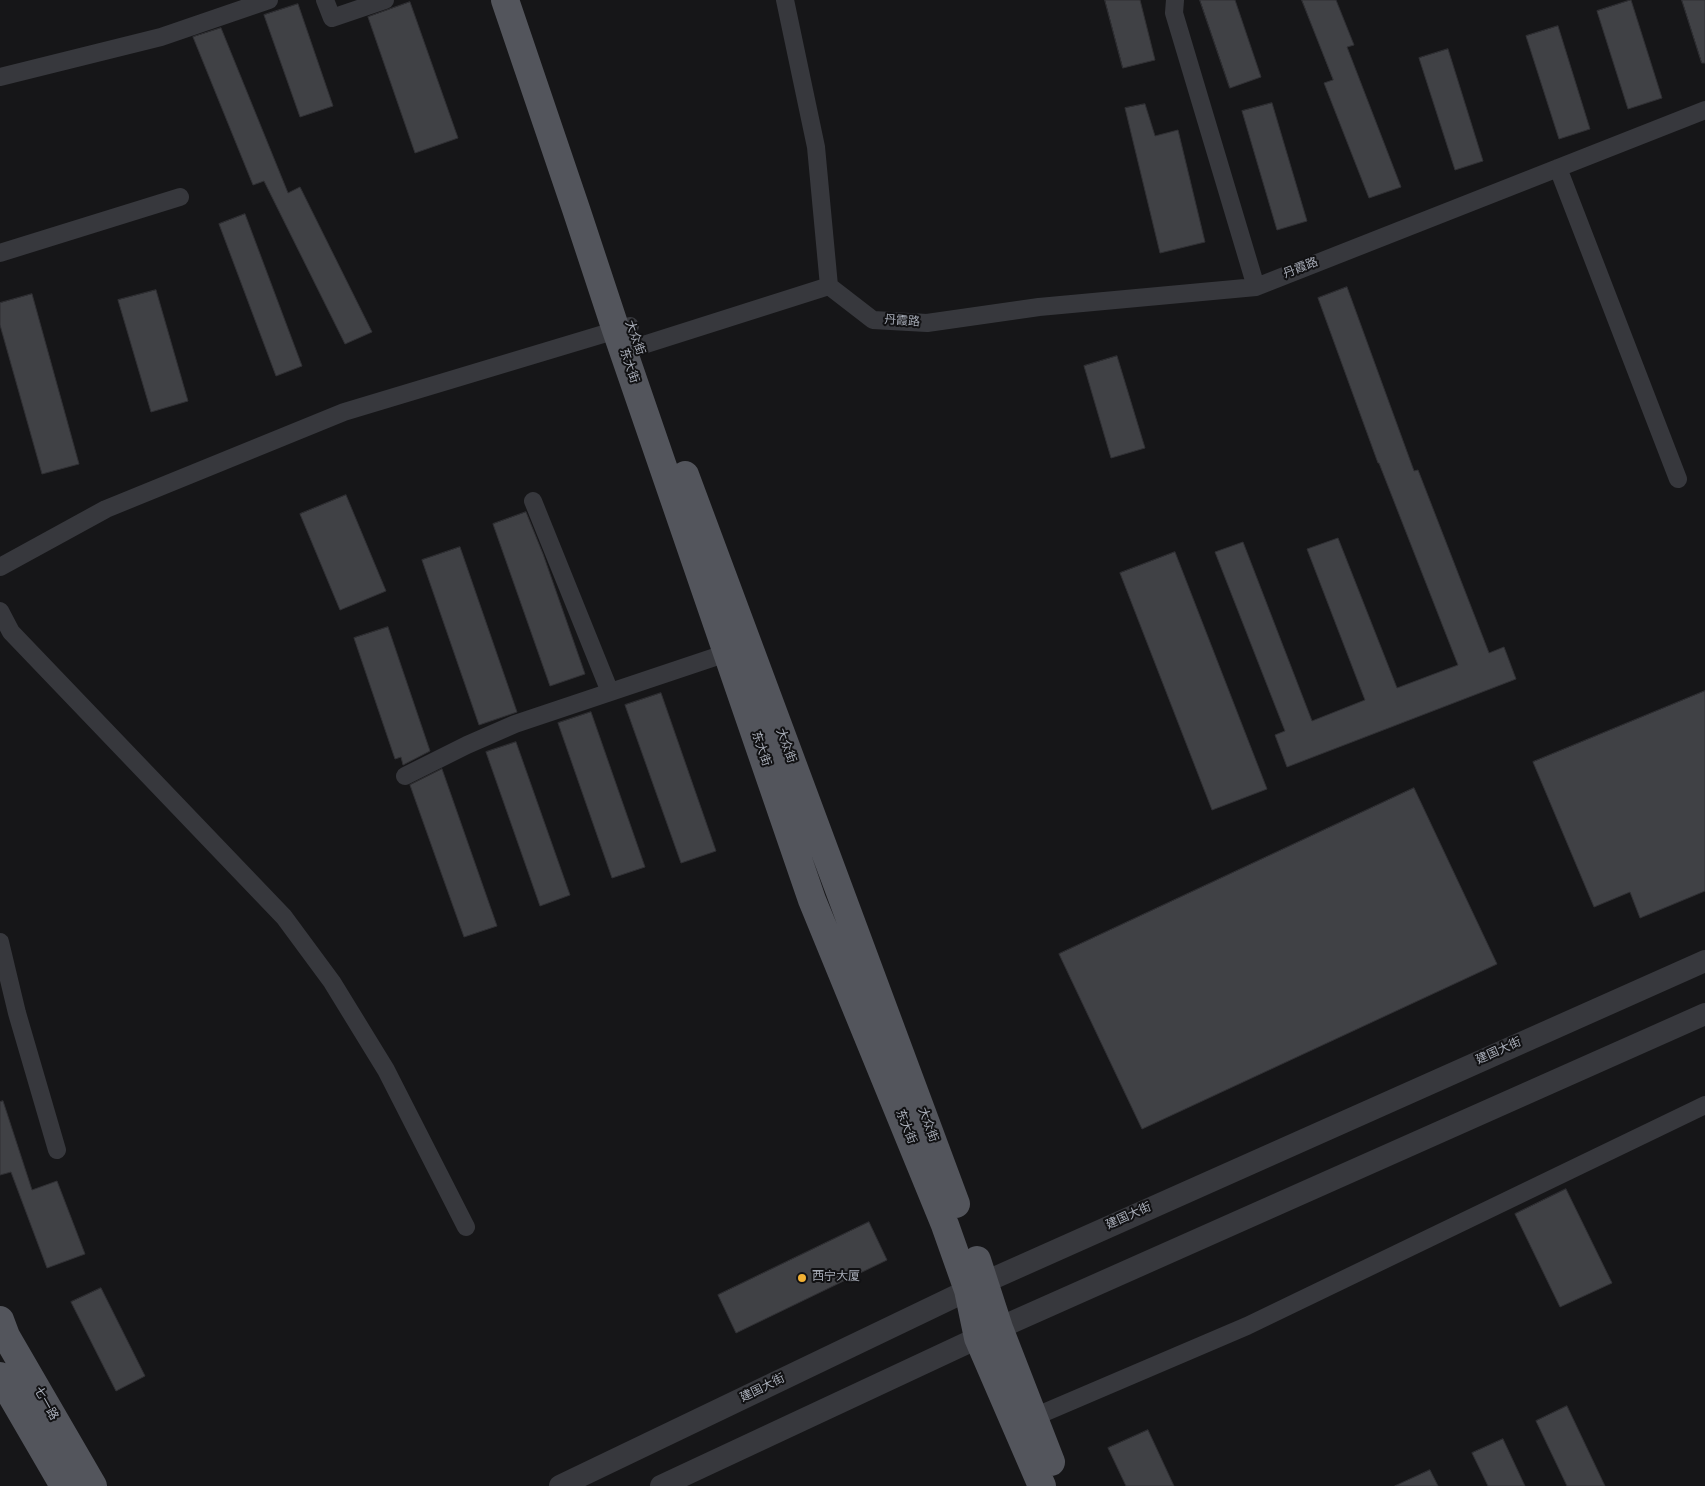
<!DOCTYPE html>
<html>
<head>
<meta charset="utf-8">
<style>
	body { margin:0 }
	canvas { display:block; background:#161618 }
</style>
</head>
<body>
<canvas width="1705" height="1486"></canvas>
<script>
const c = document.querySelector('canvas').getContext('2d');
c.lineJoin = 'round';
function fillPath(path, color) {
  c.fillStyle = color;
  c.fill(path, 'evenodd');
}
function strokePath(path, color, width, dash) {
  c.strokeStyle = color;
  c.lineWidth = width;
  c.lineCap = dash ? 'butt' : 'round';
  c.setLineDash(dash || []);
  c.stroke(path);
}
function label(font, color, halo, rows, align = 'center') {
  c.font = font + ' Overpass,"Noto Sans SC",sans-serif';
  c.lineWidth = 4;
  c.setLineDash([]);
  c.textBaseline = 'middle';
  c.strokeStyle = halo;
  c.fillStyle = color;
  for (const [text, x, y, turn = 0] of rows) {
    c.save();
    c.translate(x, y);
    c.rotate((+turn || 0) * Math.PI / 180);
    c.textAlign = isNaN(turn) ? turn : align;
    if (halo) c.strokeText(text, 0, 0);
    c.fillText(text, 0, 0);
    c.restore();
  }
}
const building = new Path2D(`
	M1105,0h35l15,60 -32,8z
	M1200,0h35l26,77 -31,11z
	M1302,0h34l18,45 -7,2 54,140 -32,11 -45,-115 9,-3z
	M1631,0l31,98 -34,11 -31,-98z
	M1682,0h23v63h-3z
	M410,2l48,136 -43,15 -47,-136z
	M298,4l35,102 -33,11 -36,-102z
	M1558,26l32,103 -31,10 -33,-103z
	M221,28l67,165 12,-6 72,145 -27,12 -81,-163 -11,4 -60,-148z
	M1448,49l35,112 -28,9 -36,-112z
	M1272,103l35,118 -30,9 -35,-119z
	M1145,104l10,32 23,-6 27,112 -45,11 -35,-145z
	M245,214l57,152 -26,10 -57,-152z
	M1347,287l67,184 4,-1 71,183 15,-6 12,32 -229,88 -12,-32 10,-4 -70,-179 28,-10 69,179 53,-21 -58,-151 31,-11 59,150 61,-23 -79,-202h-1l-60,-165z
	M156,290l32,111 -37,11 -33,-112z
	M32,294l47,170 -37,10 -42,-149v-22z
	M1117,356l28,92 -34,10 -27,-92z
	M346,495l40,96 -46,19 -40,-96z
	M526,512l17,42 42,120 -35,12 -57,-162z
	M460,547l57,165 -38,13 -57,-165z
	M1175,552l92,237 -55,21 -92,-237z
	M388,627l42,124 -27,14 -2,-8 -6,2 -41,-121z
	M1705,691v200l-65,27 -10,-26 -36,15 -61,-145z
	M661,693l55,158 -35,12 -56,-158z
	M591,712l54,155 -33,11 -54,-155z
	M516,742l54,153 -30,11 -54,-154z
	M442,769l55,157 -33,11 -54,-152z
	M1414,788l83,176 -355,165 -83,-175z
	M3,1101l29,89 25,-9 28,73 -38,14 -36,-96 -11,3v-73z
	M1566,1189l46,94 -52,24 -45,-93z
	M869,1222l18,38 -151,73 -18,-38z
	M101,1288l44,88 -29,15 -45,-89z
	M1567,1406l38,80h-38l-31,-65z
	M1148,1430l26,56h-48l-18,-38z
	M1503,1439l22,47h-37l-16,-33z
	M1430,1470l8,16h-43z`);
const minor = new Path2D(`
	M325,0l7,18 53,-18
	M785,0l31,147 13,139 44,34 54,3 112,-16 217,-20 449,-177
	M1175,0l-1,13 82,274
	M0,77l161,-40 108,-37
	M1558,168l120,311
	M0,253l180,-56
	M637,347l192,-61
	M533,501l77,191
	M0,567l106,-58 238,-97 286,-86
	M0,611l11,21 273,285 48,65 54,88 80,157
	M405,776l62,-31 48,-21 212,-71
	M0,942l17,71 40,137
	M1034,1417l213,-91 458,-221`);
const tertiary = new Path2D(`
	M560,1486l425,-204 720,-321
	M661,1486l338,-158 706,-314`);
const primary = new Path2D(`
	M505,0l71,209 40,121 196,570 133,325 23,65 10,48 64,148
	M685,475l271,729
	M977,1260l22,68 52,134
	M0,1320l6,16 87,150
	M0,1376l64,110`);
const markers = [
	[802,1278,5,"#f2b134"]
];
const streetNames = [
	["丹霞路",1301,269,-21],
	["丹霞路",902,322,4],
	["大众街",634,338,70],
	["东大街",628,366,71],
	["大众街",785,746,70],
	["东大街",760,749,71],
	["建国大街",1499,1052,-24],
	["大众街",927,1125,70],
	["东大街",905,1127,68],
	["建国大街",1129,1217,-24],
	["建国大街",763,1389,-26],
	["七一路",45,1404,60]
];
const poiNames = [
	["西宁大厦",812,1278]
];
fillPath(building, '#404145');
strokePath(building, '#303034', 1);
strokePath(minor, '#37383d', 18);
strokePath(tertiary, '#37383d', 22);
strokePath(primary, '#53555c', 28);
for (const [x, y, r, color] of markers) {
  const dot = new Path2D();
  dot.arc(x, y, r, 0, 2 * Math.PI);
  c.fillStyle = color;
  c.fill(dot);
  strokePath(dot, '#111113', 2);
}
label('12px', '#a8adb8', '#111113', streetNames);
label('12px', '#a8adb8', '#111113', poiNames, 'left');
</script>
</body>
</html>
